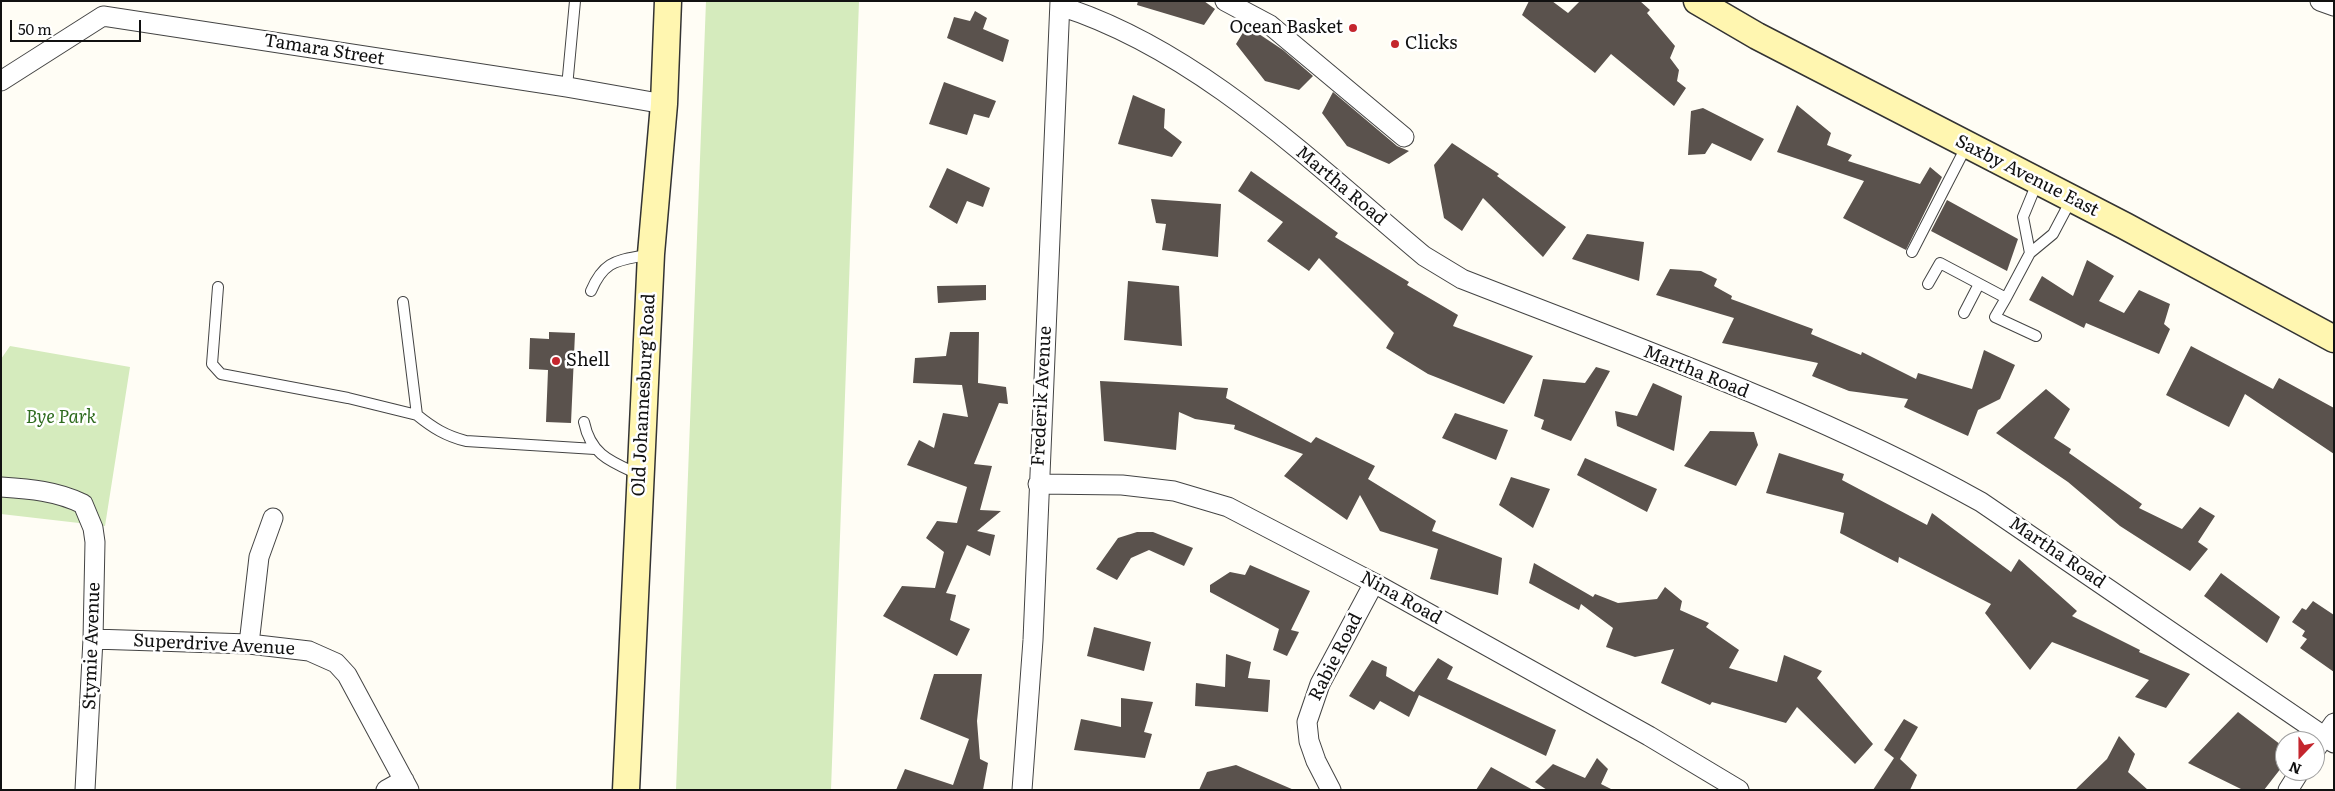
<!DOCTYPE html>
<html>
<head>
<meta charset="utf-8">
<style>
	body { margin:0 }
	#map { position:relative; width:2335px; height:791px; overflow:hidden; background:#fffdf5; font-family:Literata,serif }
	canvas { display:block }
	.frame { position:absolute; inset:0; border:2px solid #111; pointer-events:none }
	.north { position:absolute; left:2275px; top:731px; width:50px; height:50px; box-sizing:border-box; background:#fff; border:1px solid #a0a0a0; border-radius:50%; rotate:202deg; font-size:14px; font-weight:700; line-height:20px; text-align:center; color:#111 }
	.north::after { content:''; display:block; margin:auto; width:18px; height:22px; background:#c4262e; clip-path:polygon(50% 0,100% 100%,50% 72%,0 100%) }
	.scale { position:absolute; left:10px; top:20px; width:131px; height:22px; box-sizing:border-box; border:2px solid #111; border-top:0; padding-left:6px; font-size:15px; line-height:18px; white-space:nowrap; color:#111; -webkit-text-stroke:4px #fff; paint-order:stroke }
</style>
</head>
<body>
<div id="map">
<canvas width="2335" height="791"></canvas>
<div class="frame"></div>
<div class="north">N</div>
<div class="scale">50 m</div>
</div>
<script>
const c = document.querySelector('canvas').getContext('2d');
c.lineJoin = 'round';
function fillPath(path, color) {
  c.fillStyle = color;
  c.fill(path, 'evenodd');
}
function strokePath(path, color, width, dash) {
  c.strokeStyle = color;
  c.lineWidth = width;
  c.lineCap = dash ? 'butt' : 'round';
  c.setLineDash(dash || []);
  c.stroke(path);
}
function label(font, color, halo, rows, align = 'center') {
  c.font = font + ' Literata,serif';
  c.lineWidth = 5;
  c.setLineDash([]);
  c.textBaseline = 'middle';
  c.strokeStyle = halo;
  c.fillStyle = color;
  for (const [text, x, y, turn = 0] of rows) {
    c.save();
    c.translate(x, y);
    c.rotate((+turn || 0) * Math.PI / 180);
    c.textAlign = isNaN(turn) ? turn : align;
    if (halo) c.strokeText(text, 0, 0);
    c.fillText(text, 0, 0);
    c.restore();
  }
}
const green = new Path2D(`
	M706,1h153l-28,789h-155z
	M10,346l120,21 -25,159 -104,-12v-155z`);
const building = new Path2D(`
	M1138,1h66l11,8 -11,16 -67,-20z
	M1529,1h23l16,12 12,-12h60l10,9 -3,3 28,33 -5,12 9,12 -2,11 9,7 -12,18 -63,-52 -16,19 -73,-58z
	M975,11l12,7 -4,11 26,11 -6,22 -56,-24 7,-21 16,4z
	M1247,26l36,24 30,26 -14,14 -34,-9 -29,-37z
	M944,82l52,19 -7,17 -15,-4 -7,21 -38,-11z
	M1333,92l64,54 12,5 -20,13 -42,-18 -25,-33z
	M1133,95l32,14 -1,19 18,14 -10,15 -54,-13z
	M1797,105l34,28 -4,12 25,10 -4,6 72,23 10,-17 12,10 -36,73 -63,-32 21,-37 -87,-29z
	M1703,108l61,31 -13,22 -39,-18 -7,11 -17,1 3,-44z
	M1452,143l47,31 -2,2 69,51 -23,30 -60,-59 -21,33 -18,-13 -10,-53z
	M947,168l43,20 -7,19 -16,-6 -10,23 -28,-17z
	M1251,171l87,62 -3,4 74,45 -2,3 51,30 -5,11 80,30 -29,48 -76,-30 -42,-26 8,-15 -75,-75 -10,13 -42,-30 16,-19 -45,-31z
	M1151,199l70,5 -3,53 -56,-7 4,-26 -10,-1z
	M1947,200l71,39 -11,32 -76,-40z
	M1587,234l57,8 -5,39 -67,-22z
	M2087,260l27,16 -15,25 25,12 15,-23 31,14 -6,20 6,5 -11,25 -73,-31 -2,5 -55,-28 13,-24 31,20z
	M1670,269l31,2 16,8 -3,7 18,10 -1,3 82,30 -2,5 50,21 1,-3 54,27 2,-6 54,16 12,-39 31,15 -15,34 -22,11 -10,26 -64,-29 4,-8 -59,-8 -37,-15 6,-13 -96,-20 12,-25 -78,-23z
	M1128,281l51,5 3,60 -58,-6z
	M986,285v15l-48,3 -1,-17z
	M549,332l26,1 -4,90 -25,-1 2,-52 -19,-1 1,-31 19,1z
	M950,332h29l-1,51 28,4 2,17 -9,-1 -25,61 18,2 -12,44 21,1 -24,20 18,4 -5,21 -23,-11 -21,48 10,2 -6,25 20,9 -13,27 -74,-40 19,-30 33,2 9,-36 -18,-14 11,-17 20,2 10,-36 -60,-22 12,-25 15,8 9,-35 25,4 -6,-32 -49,-2 2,-25 31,-2z
	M2191,346l82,43 6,-11 55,30v46l-89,-60 -16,33 -63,-32z
	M1596,367l14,4 -39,70 -30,-12 3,-9 -10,-4 9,-37 42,4z
	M1100,381l128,7 -2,10 85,45 5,-6 59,29 -7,13 68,42 -4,10 70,27 -4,37 -68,-16 8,-30 -58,-18 -20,-36 -13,25 -63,-44 19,-22 -69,-25 1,-4 -40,-6 -16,-7 -3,38 -72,-9z
	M1653,383l29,13 -8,55 -57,-25 -2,-15 22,5z
	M2046,389l24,20 -16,29 17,11 -2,4 73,51 -3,4 43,21 18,-22 15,9 -17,26 10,7 -18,22 -70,-45 -52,-44 -72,-49z
	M1455,413l53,17 -12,30 -54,-22z
	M1710,431l44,1 4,13 -22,41 -52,-20z
	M1779,453l65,21 -2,6 85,45 5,-12 79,59 8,-13 58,52 -5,5 68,34 -1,2 51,22 -24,34 -31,-11 14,-17 -97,-38 -22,28 -45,-57 6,-9 -92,-47 -1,6 -58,-30 4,-20 -78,-20z
	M1585,458l72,31 -10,23 -70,-37z
	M1511,477l39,12 -17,39 -34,-23z
	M1137,532h16l40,16 -9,18 -35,-16 -18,8 -14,22 -21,-11 22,-31z
	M1534,563l59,34 2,-3 23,9 39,-4 8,-12 17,14 -2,9 29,13 -3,4 33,23 -10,18 48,14 7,-27 38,16 -5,7 56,66 -18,20 -58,-57 -11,16 -74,-21 -2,3 -49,-22 13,-34 -39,8 -29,-10 7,-19 -32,-24 -2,6 -50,-27z
	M1250,565l60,26 -19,39 8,2 -12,24 -14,-6 6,-21 -69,-37v-7l20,-13 15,3z
	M2221,573l59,44 -13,26 -63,-47z
	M2313,601l21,14v57l-34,-24 7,-9 -5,-3 3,-5 -13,-9 10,-14 4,2z
	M1094,627l57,15 -7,29 -57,-15z
	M1226,654l25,8 -3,16 22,2 -2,32 -73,-6 1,-23 29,4z
	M1438,658l15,9 -6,12 109,51 -10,26 -127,-61 -10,22 -29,-16 -6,9 -25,-14 23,-36 15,7 -1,9 28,16z
	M934,674h48l-5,47 3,38 8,4 -5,27h-87l9,-21 48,16 16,-46 -49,-20z
	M1121,698l32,4 -9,30 8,2 -7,24 -71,-8 7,-31 40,8z
	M2238,712l47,36v15l-21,27h-21l-55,-27z
	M1904,719l14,8 -18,32 17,16 -7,15h-37l21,-32 -10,-8z
	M2119,736l16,18 -7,18 20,18h-73l32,-31z
	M1597,758l11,11 -7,15 12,6h-66l-12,-8 18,-18 32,14z
	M1236,765l58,25h-95l8,-18z
	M1491,767l42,23h-57z`);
const lane = new Path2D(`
	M567,87l8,-86
	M1912,252l55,-107
	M2030,253l-7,-36 14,-34
	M1928,284l12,-21 66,35 24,-45 23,-19 18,-34
	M218,287l-6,77 9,10 127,24 69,17
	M591,291c14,-33 28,-30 60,-37
	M2006,298l-11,19 41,19
	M403,302l14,113c16,13 29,21 49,26l129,8
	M1964,313l15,-29
	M584,422c7,34 28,40 56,53`);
const street = new Path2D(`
	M1225,1l45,24 134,112
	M2320,1l14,5
	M1060,6c139,44 254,158 364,250l38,23c174,68 355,132 519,223l353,241
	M1,81l102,-65 464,71 97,17
	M1038,484l84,1 52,6 54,16 146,76 275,153 90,54
	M1,487c29,2 56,4 82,17l10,24 2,14 -2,97 -8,151
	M93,639l156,5 60,7 27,12 11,12 62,115
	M249,644l10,-87 14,-39
	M2315,750l19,-27
	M386,790l18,-10
	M1022,790l11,-150 27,-639
	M1331,790l-15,-29 -7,-20 -2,-19 13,-38 54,-101
	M2288,790l12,-19`);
const secondary = new Path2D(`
	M1697,1l60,35 368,190 209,113
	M626,790l25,-536 13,-150 4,-103`);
const markers = [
	[1353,28,5,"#c4262e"],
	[1395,44,5,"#c4262e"],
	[556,361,5,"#c4262e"]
];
const poiNames = [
	["Ocean Basket",1343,28,"right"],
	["Clicks",1405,44],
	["Shell",566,361]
];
const streetNames = [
	["Tamara Street",324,50,9],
	["Saxby Avenue East",2027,176,27],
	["Martha Road",1341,186,40],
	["Martha Road",1696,372,22],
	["Old Johannesburg Road",644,395,-87],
	["Frederik Avenue",1042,396,-87],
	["Martha Road",2057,553,34],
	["Nina Road",1401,598,29],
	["Superdrive Avenue",214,645,3],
	["Stymie Avenue",92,646,-88],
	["Rabie Road",1336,657,-63]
];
const parkNames = [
	["Bye Park",61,418]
];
fillPath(green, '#d5ebbd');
fillPath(building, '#5a524d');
strokePath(lane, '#444', 12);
strokePath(street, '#444', 21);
strokePath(secondary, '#333', 29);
strokePath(lane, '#fff', 10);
strokePath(street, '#fff', 19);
strokePath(secondary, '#fff6b0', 26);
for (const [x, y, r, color] of markers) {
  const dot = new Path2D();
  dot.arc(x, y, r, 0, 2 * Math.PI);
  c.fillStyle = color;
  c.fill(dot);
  strokePath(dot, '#fff', 2);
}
label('18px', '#111', '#fff', poiNames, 'left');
label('18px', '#111', '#fff', streetNames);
label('italic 18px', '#2f6b1f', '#fff', parkNames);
</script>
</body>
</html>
